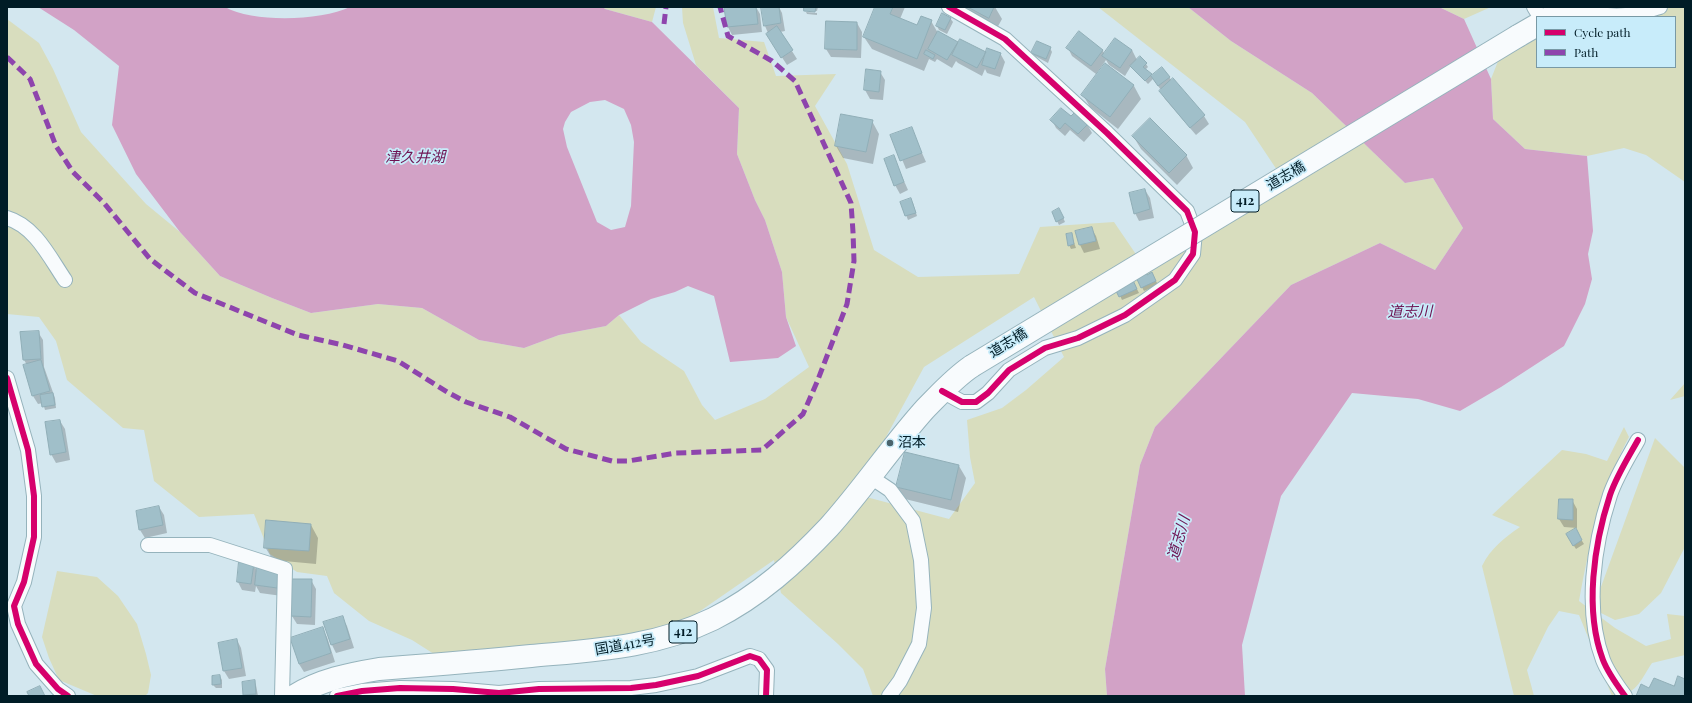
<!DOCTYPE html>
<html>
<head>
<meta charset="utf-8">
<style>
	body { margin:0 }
	#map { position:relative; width:1692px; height:703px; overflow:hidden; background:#d3e7ef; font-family:"Playfair Display",serif }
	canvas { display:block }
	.frame { position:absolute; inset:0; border:8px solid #001c26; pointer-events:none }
	.legend { position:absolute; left:1536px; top:16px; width:140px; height:52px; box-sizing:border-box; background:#c8ecfa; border:1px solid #7899a5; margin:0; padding:5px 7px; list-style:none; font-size:12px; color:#001c26 }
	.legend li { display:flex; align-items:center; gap:8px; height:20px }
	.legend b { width:20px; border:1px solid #7899a5 }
</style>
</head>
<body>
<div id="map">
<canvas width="1692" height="703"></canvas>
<div class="frame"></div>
<ul class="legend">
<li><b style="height:5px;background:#d6006c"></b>Cycle path</li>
<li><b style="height:5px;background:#8e44ad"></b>Path</li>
</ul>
</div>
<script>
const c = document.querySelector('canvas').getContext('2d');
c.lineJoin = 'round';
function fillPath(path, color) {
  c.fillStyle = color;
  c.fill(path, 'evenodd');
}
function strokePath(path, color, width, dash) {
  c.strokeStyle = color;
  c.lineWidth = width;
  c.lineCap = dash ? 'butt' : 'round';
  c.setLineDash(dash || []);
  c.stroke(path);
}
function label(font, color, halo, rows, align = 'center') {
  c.font = font + ' "Playfair Display","Noto Sans JP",serif';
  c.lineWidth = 3.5;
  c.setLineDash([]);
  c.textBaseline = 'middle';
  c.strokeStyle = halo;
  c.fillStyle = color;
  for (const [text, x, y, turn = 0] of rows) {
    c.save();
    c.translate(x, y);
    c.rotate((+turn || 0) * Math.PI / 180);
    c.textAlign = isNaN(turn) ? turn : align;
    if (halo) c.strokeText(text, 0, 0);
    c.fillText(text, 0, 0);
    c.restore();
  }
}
const green = new Path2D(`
	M603,7h53l-4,15 -47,-13z
	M682,7h31l6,31 45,4 12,34 60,-2 -21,32 32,58 27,86 44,27 101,-3 21,-47 74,-5 32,47 133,-96 -34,-51 -147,-115h90l43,34 81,52 93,90 28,-5 30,50 -28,42 -55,-27 -89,42 -136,142 -15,38 -35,204 2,27h-234l-10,-27 -25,-25 -57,-51 -7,-33 -81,56 -50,21 -187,31 -44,-28 -43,-19 -35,-28 -7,-17 -30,-4 -27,-18 -16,-40 -55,3 -45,-36 -10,-51 -21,-2 -56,-48 -11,-39 -17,-24 -32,-3v-295l32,24 14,26 28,63 65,72 34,28 40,44 52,22 39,15 67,-9 44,4 57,32 45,8 35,-13 47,-9 13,-11 22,27 43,29 18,34 13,15 50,-21 44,-32 -23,-50 -4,-45 -17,-52 -10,-20 -18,-46 2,-46 -43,-43 -13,-42zM1034,297l30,60 -38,33 -24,18 -35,12 3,37 5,26 -26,36 -94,-25 69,-127z
	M1439,7h52l-27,12z
	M1583,7h102v175l-39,-27 -22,-7 -37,8 -62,-7 -32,-30 -2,-40 11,-28 35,-19v35h138v-50h-111z
	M1685,383v13l-15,4z
	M1624,427l5,10c-27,50 -40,109 -50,164l36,27 31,18 25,-7 -4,-25 18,2v39l-33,8c-12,18 -16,33 -40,33l-33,-81 -20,-4 -11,16 -21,43 7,26h-20l-32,-130c9,-18 22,-28 38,-39l-28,-12 70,-65 24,4 21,7z
	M1655,438l30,30v79l-24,46 -22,21 -24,6 -22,-11z
	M57,571l40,6 21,19 19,28 9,30 5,21 -3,18 -3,3h-48l-38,-16 -10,-22 -7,-21z`);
const water = new Path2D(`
	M38,7h187c28,16 96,14 125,0h253l2,2 47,13 87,86 -2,46 18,46 10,20 17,52 4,45 10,29 -18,12 -48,4 -16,-66 -26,-10 -13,6 -24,7 -32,16 -13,11 -47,9 -35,13 -45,-8 -57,-32 -44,-4 -67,9 -39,-15 -52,-22 -40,-44 -44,-58 -24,-49 7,-59 -45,-36zM605,100l19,9 7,16 3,17 -3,64 -6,21 -14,3 -14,-8 -30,-75 -4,-18 2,-7 6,-10 19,-10z
	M1188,7h251l25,12 27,60 2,40 32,30 62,7 6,75 -5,23 4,25 -7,25 -21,42 -63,41 -41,24 -42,-12 -66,-6 -71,103 -39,149 3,51h-138l-2,-27 35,-204 15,-38 136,-142 89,-42 55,27 28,-42 -30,-50 -28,5 -93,-90 -81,-52z`);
const shadow = new Path2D(`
	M744,7h12l4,7 2,18 -30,3 -4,-8 -3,-18z
	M762,7h17l3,6 3,18 -5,1 17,27 -10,6 -15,-23 -7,-16z
	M805,7h13l-1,4 -11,-1v2l11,1v2l-10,-1 -2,-4z
	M876,7h29l-5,12 17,7 14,-5 7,12 20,11 27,9 1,2 14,-2 5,9 -5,15 -13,-4 -2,-4 -3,7 -24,-13 -2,-2 -4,7 -15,-9 -2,3 -6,-3 -5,12 -52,-22 -8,-12z
	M953,7h42l7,12 -6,11z
	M950,18l3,4 -6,12 -8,-4 -2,-4z
	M857,23l5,9 -1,26 -30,-1 -5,-8z
	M1050,48l2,4 -4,11 -13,-7 -3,-3z
	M1068,48l34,2 3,4 27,-4 5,10 9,4 2,3 -3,3 7,7h17l3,4 1,-1 31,36 5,8 -13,11 -31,-36 -5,-8 1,-1 -8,-11 -5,5 -17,-18 -6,10 -16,-11 -3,-5 -10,14 -24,-18z
	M1105,65l29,21 7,13 -23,30 -28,-22 -7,-12z
	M867,70l13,2 5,8 -2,20 -13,-1 -5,-9z
	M1071,117l16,7 5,9 -8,9 -14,-12 -5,6 -9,-8 -4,-8z
	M872,121l7,13 -6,30 -30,-6 -7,-12z
	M911,128l15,34 -20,7 -14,-34z
	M1133,136l53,19 7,13 -16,17 -36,-36z
	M893,156l15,34 -8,4 -5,-9z
	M1145,190l5,8 4,20 -15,3 -4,-8z
	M901,202l12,1 4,13 -9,4z
	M1061,213l4,9 -6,3 -2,-4z
	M1091,228l5,8 4,13 -16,4 -4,-8 -4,-13z
	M1071,234l5,14 -5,1 -2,-4z
	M1136,276l18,1 4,8 -14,6z
	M1134,283l5,10 -17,7 -6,-13z
	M38,332l5,8 1,27 11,31 1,10 -11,2 -2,-7 -5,1 -5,-8 -9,-30 3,-1 -3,-5z
	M60,421l5,8 5,31 -14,3 -5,-9z
	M959,466l7,12 -8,34 -53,-13 -8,-12z
	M1572,500l5,9v19l-13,-1 -5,-8z
	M159,507l5,8 3,18 -22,5 -5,-8z
	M311,525l7,13 -2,26 -43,-4 -8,-13z
	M1575,530l9,14 -8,5 -9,-14z
	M253,564l5,8 21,-1 3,25 -22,-3 -4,-7 -1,6 -13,-2 -4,-8z
	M311,580l5,9 -1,36 -18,-1 -5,-8z
	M342,617l5,9 7,22 -18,5 -4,-8 -7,-22z
	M322,629l5,8 8,25 -31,10 -5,-8z
	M237,640l4,8 5,28 -17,3 -5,-8 -5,-28z
	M220,676l2,4v8h-6l-3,-3z
	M254,681l2,4 2,11h-13l-2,-13z`);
const building = new Path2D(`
	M736,7h20l2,17 -31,3 -3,-19z
	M761,7h18l2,16 -17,3z
	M804,7h12l-1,5 -11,-1z
	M875,7h18l-3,7 27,11 4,-9 11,4 -15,39 -54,-22z
	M968,7h26l-5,11z
	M942,13l9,5 -6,12 -9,-4z
	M826,21l31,1v28l-32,-1z
	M777,26l16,24 -12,8 -15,-24z
	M938,31l20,11 -11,18 -19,-11z
	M1079,31l24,19 -12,16 -25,-18z
	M1115,38l17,12 -12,18 -18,-12z
	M960,39l26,13 -9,16 -25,-13z
	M1037,41l14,6 -5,12 -15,-6z
	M987,48l14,5 -6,16 -13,-4z
	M926,50l9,5 -2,4 -9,-5z
	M1140,56l7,7 -4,4 9,7 -7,7 -15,-15z
	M1105,63l29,22 -24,32 -29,-22z
	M1162,67l8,10 -12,9 -7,-10z
	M866,69l15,2 -2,21 -15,-2z
	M1173,78l32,37 -15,13 -31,-37z
	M1061,108l10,8 4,-4 13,12 -10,10 -13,-11 -5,6 -10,-9z
	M841,114l32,6 -7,32 -31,-6z
	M1150,118l37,37 -18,18 -37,-37z
	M912,127l10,26 -22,8 -10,-26z
	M894,155l10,27 -10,4 -10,-27z
	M1145,189l5,20 -16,5 -5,-21z
	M911,198l5,15 -11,3 -5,-14z
	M1059,208l5,10 -8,4 -4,-10z
	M1092,227l4,14 -17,4 -4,-14z
	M1072,233l2,11 -6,2 -2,-12z
	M1145,270l2,5 5,-3 4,9 -15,7 -6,-13z
	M1132,278l5,11 -18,8 -5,-10z
	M39,331l2,28 -18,1 -3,-28z
	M41,360l9,31 -18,5 -9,-31z
	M53,393l2,12 -13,2 -2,-12z
	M60,420l6,32 -16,3 -5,-33z
	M905,452l54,13 -8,35 -55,-13z
	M1559,499h14v21l-15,-1z
	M159,506l4,19 -24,5 -3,-19z
	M266,520l45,4 -2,27 -45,-3z
	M1576,528l6,12 -9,6 -7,-12z
	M239,561l15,2 -3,21 -14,-2z
	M257,566l23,4 -3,18 -22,-3z
	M292,579h20l-1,38 -20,-1z
	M343,616l7,23 -19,6 -8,-23z
	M323,627l8,26 -32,11 -9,-26z
	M237,639l5,29 -19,3 -5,-28z
	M220,675l1,9 -9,1v-9z
	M1678,676l7,3v17h-49l5,-12 8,4 5,-10 20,8z
	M255,680l1,14 -13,1 -1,-13z
	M40,686l5,10h-16l-2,-4z`);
const minor = new Path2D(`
	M1534,7l6,10
	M1565,8c19,4 41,9 61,7 11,-1 23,-5 34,-8
	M7,218c28,8 43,40 58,62
	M7,378l21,72 6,46v41l-10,45 -10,24 4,18 18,40 22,25 10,7
	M942,391l20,11h14l12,-9 21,-23 36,-22 33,-10 47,-23 50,-35 18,-26 2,-22 -8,-21 -80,-78 -102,-94 -56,-32
	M869,476l21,14 23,31 8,39 3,48 -5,36 -19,37 -11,15
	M148,545h62l75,24 -3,127
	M337,696l25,-5 38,-3 53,1 46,4 40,-4 92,-1 25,-3 42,-9 52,-20 9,3 8,11 -1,26
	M1625,696c-8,-11 -17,-23 -22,-36 -19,-50 -9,-116 7,-165 7,-20 18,-37 28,-55`);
const trunk = new Path2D(`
	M1550,17l16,-10
	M1518,36l19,-11
	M294,696c26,-16 55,-22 85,-27 51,-4 102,-8 152,-13 65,-6 122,-8 182,-37 46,-23 82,-56 116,-92 34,-38 62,-80 96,-118 15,-15 29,-31 47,-43`);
const trunkBridge = new Path2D(`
	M972,366l546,-330`);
const quiet = new Path2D(`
	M664,24l2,-17
	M7,57l23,22 26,67 17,26 31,31 46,56 45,34 103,42 45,10 55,16 49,31 19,10 44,15 56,32 46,12h16l48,-8 86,-3 41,-36 14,-32 30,-78 7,-43 -1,-29 -2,-29 -56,-122 -23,-20 -44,-25 -8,-29`);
const cycleway = new Path2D(`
	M7,378l21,72 6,46v41l-10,45 -10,24 4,18 18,40 22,25 10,7
	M942,391l20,11h14l12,-9 21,-23 36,-22 33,-10 47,-23 50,-35 18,-26 2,-22 -8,-21 -80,-78 -102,-94 -56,-32
	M337,696l25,-5 38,-3 53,1 46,4 40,-4 92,-1 25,-3 42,-9 52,-20 9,3 8,11 -1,26
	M1625,696c-8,-11 -17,-23 -22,-36 -19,-50 -9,-116 7,-165 7,-20 18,-37 28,-55`);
const markers = [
	[890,443,4,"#4a636c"]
];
const shields = [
	[1245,201,28],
	[683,632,28]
];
const shieldNames = [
	["412",1245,201],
	["412",683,632]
];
const streetNames = [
	["道志橋",1286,176,-31],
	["道志橋",1008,343,-32],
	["国道412号",625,645,-10]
];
const poiNames = [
	["沼本",898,443]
];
const waterNames = [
	["津久井湖",415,157],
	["道志川",1410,312,-1],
	["道志川",1179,538,-74]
];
fillPath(green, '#d8ddbe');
fillPath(water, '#d2a2c6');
fillPath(shadow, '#0003');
fillPath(building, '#a0bfc9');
strokePath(building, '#90aeb7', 1);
strokePath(minor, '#95b3bc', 16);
strokePath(trunk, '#95b3bc', 24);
strokePath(minor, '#f8fbfd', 14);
strokePath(trunk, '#f8fbfd', 22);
strokePath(trunkBridge, '#95b3bc', 24, []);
strokePath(trunkBridge, '#f8fbfd', 22);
strokePath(quiet, '#8e44ad', 5, [10, 5]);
strokePath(cycleway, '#d6006c', 6);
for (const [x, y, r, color] of markers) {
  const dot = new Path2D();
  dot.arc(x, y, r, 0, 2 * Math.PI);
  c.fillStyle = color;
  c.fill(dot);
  strokePath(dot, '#c8ecfa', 1.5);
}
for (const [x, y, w] of shields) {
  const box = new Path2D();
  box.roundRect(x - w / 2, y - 11, w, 22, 3);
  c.fillStyle = '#c8ecfa';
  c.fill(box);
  strokePath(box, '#001c26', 1);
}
label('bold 13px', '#001c26', null, shieldNames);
label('14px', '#001c26', '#c8ecfa', streetNames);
label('14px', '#001c26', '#c8ecfa', poiNames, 'left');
label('italic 15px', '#6e1353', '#c8ecfa', waterNames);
</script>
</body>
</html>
